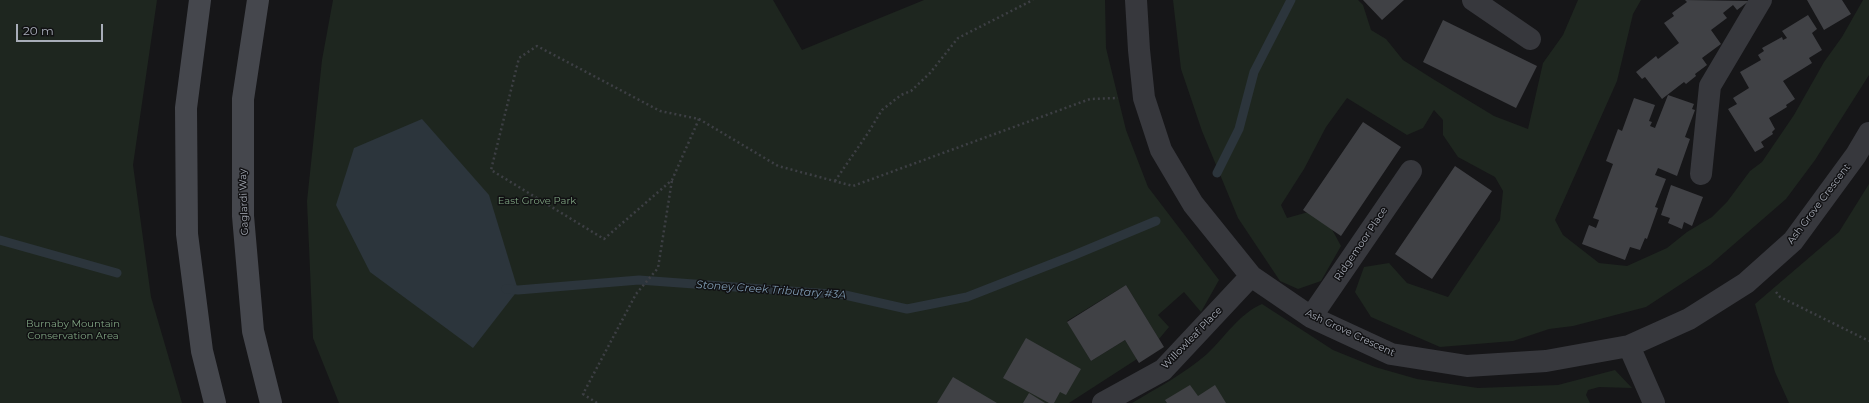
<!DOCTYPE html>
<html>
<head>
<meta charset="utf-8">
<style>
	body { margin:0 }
	#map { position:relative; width:1869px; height:403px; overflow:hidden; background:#161618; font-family:Montserrat,sans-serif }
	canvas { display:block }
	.scale { position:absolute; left:16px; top:24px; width:87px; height:18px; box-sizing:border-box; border:2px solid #a8adb8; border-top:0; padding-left:5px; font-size:12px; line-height:14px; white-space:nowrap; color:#a8adb8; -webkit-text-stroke:3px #111113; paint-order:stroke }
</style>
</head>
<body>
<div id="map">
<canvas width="1869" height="403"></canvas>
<div class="scale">20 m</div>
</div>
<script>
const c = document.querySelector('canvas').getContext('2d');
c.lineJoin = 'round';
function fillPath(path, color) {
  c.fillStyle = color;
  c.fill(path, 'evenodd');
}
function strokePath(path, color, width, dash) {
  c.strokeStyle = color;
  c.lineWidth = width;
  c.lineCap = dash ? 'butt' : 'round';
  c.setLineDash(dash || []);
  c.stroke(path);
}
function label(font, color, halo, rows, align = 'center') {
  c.font = font + ' Montserrat,sans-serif';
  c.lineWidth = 3;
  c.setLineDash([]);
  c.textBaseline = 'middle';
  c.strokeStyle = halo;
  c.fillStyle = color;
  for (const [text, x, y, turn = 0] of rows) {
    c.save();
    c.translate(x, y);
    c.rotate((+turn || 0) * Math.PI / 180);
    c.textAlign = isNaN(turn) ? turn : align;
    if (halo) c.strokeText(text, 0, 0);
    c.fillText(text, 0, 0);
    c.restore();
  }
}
const green = new Path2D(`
	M0,0h157l-24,165 18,132 31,106h-182z
	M333,0h440l29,50 122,-50h181l1,48 20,82 22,57 71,93 -18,32 -17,-20 -26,23 11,12 -10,12 -33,-54 -59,36 24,40 34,-21 12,19 -68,44h-730l-26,-65 -6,-137 15,-141z
	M1173,0h185l5,5 8,25 15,9 17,21 30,19 61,37 34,13 15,-66 20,-28 15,-35h63l-8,14 -16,67 -62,139 8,15 36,28 28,3 40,-18 20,-16 25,-15 15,-15 23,-31 12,-9 32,-47 30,-53 18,-25 21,-37h6v75l-54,85 -29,39 -76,66 -64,42 -73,19 -24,3 -36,12 -73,6 -69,-30 -16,-25 9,-25 25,-4 18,20 41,14 52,-77 3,-29 -8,-14 -37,-20 -15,-22v-15l-9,-10 -11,18 -16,7 -60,-37 -21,29 -22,42 -23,36 6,13 25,-7 16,11 13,24 -20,35 -23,8 -18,-8 -42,-63 -36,-87 -21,-62z
	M1869,184v219h-80l-14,-31 -20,-68 84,-72z
	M1262,304l71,46 42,17 42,12 61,9 80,-3 57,-15 17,18 -33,-1 -11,3 -2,5 4,8h-458c25,-15 52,-29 75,-49 18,-17 32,-40 55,-50z`);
const water = new Path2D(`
	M422,119l67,76 29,95 -45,58 -103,-76 -34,-67 18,-57z`);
const stream = new Path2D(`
	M1217,173l22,-44 15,-57 37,-72
	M0,240l117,33
	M506,289l12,1 121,-10 206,15 62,14 60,-12 105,-41 84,-35`);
const building = new Path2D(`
	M1363,0h41l-22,20z
	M1685,0l64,1 -12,9 -4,-5 -10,8 4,5 -16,12 10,14 -19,14 5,7 -12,9 1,2 -10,8 -2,-2 -22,17 -17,-22 -3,2 -6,-7 20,-16 2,3 21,-16 -15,-20 10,-7 -2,-3 15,-11z
	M1807,0h35l9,14 -27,16z
	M1808,15l9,14 -5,4 10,17 -13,8 3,5 -29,18 12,18 -9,6 1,2 -18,11 6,11 -3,3 1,2 -12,8 3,5 -9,5 -27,-43 9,-5 -4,-6 16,-10 -9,-16 21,-12 -3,-5 6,-4 -2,-3 20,-11 1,3 4,-2 -5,-7z
	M1443,20l94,46 -21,42 -93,-46z
	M1668,95l26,9 -2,5 3,1 -10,27 5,2 -13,37 -19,-8 -3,7 11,4 -11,28 3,1 -11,31 -2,-1 -5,12 -10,-3 -5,13 -43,-16 7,-19 7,3 3,-8 -6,-2 20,-54 -7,-3 12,-32 4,2 12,-33 21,7 -6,16 3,1 -2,4 5,2z
	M1363,122l38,25 -60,89 -38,-26z
	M1455,166l37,25 -60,88 -37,-25z
	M1671,185l32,12 -11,29 -8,-4 -2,7 -14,-6 2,-5 -9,-3z
	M1126,285l38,62 -25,16 -14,-23 -34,21 -24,-39z
	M1026,338l55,31 -15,26 -6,-3 -6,11h-5l-46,-25z
	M953,377l44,26h-60z
	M1190,385l8,11 17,-11 11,18h-59l-2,-3z
	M1029,393l16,10h-22z`);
const path = new Path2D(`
	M699,119l-27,61 -68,59 -113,-69 28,-112 18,-12 123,65 39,8 79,47 75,20 237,-87 28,-1
	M835,181l33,-48 14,-23 19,-15 10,-4 19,-18 28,-35 75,-38
	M1776,292l4,5 89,44
	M597,403l-14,-9 53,-100 22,-26 14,-88`);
const street = new Path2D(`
	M1136,0l3,50 5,48 17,52 32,54 58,72 60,41 80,37 76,12 79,-5 83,-15 60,-27 57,-36 47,-42 63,-86 13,-22
	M1473,0l57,39
	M1701,174l9,-88 51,-86
	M1311,317l100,-146
	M1629,346l25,57
	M1103,403l60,-33 88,-94`);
const secondary = new Path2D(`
	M200,0l-14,108 1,126 15,117 13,52
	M258,0l-15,99v117l10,115 18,72`);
const parkNames = [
	["East Grove Park",537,201],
	["Burnaby Mountain",73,324],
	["Conservation Area",73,336]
];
const streetNames = [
	["Gaglardi Way",244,202,-92],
	["Ash Grove Crescent",1819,204,-53],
	["Ridgemoor Place",1361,244,-56],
	["Ash Grove Crescent",1350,333,25],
	["Willowleaf Place",1192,338,-46]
];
const waterNames = [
	["Stoney Creek Tributary #3A",771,290,4]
];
fillPath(green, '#1e261f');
fillPath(water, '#2c353c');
strokePath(stream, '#2c353c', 9);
fillPath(building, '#404145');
strokePath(path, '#3d3f44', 2.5, [2, 3]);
strokePath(street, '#37383d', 22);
strokePath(secondary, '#45474d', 22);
label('10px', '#7fa381', '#111113', parkNames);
label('10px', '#a8adb8', '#111113', streetNames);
label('italic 11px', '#7f9bb3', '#111113', waterNames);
</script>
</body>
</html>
